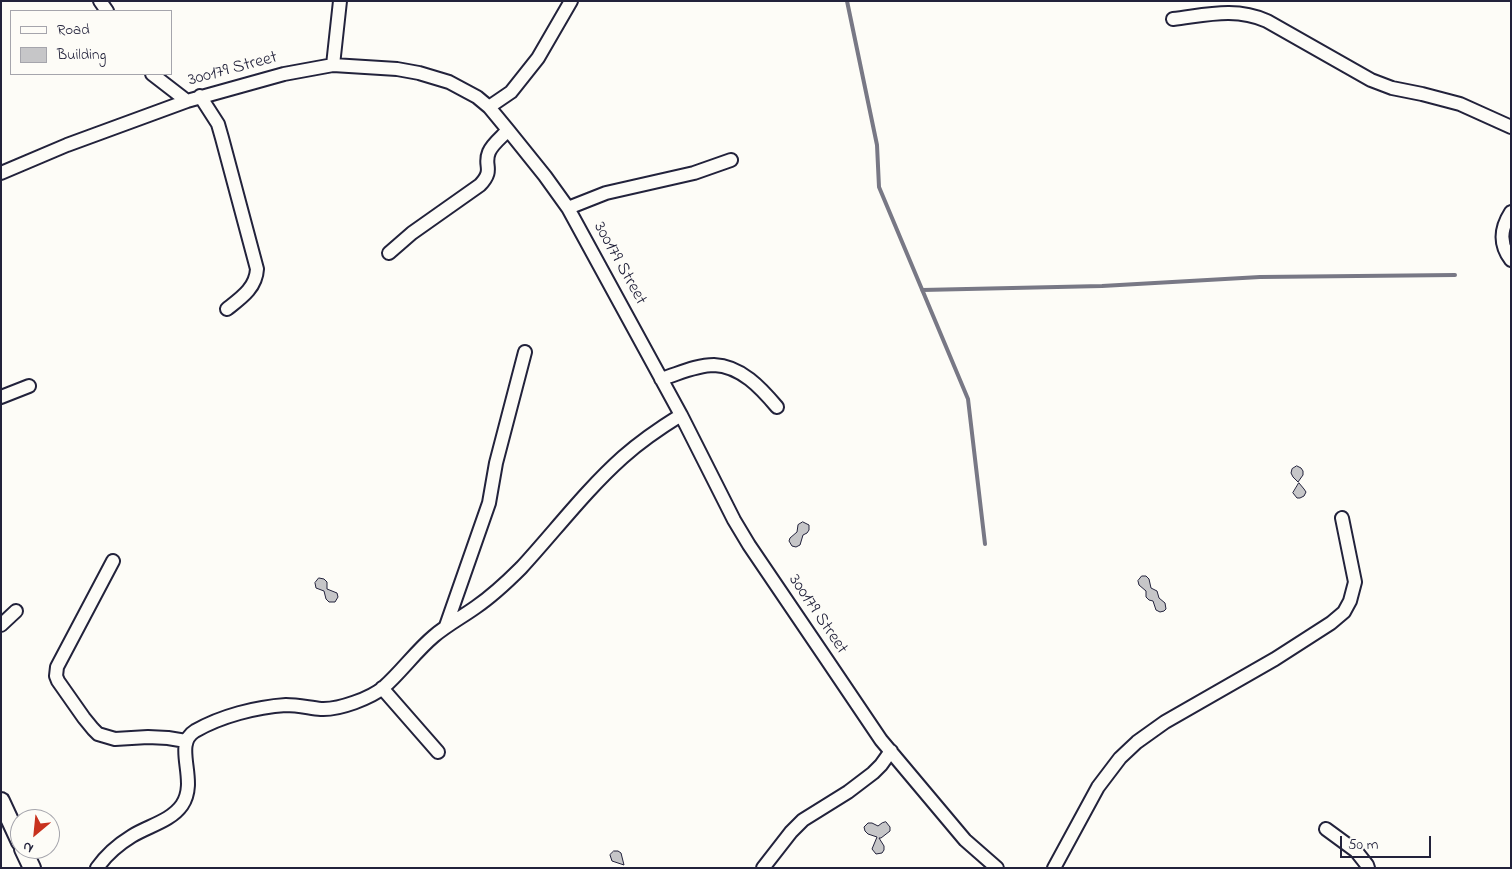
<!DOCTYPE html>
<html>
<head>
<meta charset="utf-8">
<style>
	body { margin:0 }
	#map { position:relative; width:1512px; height:869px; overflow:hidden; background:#fdfcf7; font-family:"Indie Flower",sans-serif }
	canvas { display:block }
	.frame { position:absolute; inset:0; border:2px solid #22223b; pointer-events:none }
	.legend { position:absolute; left:10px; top:10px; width:162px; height:65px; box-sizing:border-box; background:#fdfcf7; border:1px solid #a5a5ac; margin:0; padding:6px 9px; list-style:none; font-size:15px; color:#22223b }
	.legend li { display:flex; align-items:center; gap:10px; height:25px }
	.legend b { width:25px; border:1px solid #a5a5ac }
	.north { position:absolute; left:10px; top:809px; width:50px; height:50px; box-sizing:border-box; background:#fdfcf7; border:1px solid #a5a5ac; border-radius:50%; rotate:208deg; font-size:14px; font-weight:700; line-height:20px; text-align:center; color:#22223b }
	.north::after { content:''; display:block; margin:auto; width:18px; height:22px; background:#c8321e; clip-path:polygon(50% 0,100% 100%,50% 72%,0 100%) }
	.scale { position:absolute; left:1340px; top:836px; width:91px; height:22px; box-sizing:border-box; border:2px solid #22223b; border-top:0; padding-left:6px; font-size:15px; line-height:18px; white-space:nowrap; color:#22223b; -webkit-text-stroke:4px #fdfcf7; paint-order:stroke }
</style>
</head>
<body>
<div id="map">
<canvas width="1512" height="869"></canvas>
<div class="frame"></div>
<ul class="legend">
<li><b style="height:6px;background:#fdfcf7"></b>Road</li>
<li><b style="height:14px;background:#c6c6c8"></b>Building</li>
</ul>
<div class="north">N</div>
<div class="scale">50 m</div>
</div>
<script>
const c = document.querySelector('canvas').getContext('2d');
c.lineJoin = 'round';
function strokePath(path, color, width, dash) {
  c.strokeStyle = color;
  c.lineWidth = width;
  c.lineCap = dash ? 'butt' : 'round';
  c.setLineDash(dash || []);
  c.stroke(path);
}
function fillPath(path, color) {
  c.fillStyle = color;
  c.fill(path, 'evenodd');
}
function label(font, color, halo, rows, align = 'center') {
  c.font = font + ' "Indie Flower",sans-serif';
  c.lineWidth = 5;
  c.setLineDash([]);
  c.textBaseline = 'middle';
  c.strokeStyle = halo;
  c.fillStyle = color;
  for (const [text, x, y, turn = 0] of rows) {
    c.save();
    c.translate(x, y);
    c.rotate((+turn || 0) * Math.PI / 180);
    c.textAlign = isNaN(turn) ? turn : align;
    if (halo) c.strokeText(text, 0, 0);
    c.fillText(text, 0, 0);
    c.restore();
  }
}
const stream = new Path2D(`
	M847,1l30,144 2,42 89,212 17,145
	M922,290l180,-4 158,-9 195,-2`);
const building = new Path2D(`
	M1297,466l4,2 2,3v4l-5,7 -5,-5 -2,-4 1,-4z
	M1299,483l5,6 2,3 -2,4 -4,2h-3l-4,-5z
	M803,522l6,3v5l-2,3 -4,2 -3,10 -4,2 -4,-1 -3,-5 1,-3 7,-6 1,-7z
	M1142,576h4l3,3 2,9 6,3 2,7 6,5 1,6 -2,2 -4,1 -4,-2 -3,-9 -4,-1 -3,-3v-6l-7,-6 -1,-4z
	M319,578l5,1 3,3v7l10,4 1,4 -3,5h-6l-3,-3 -2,-8 -8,-3 -1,-5z
	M886,822l4,5v4l-9,7h-2l5,8v4l-2,3 -6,1 -4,-5 5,-12 -9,-3 -3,-3 -1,-4 4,-4h4l6,3 4,-3z
	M614,851h4l3,2 3,12 -12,-4 -2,-6z`);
const minor = new Path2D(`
	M100,1l7,10
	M1173,19c34,-4 62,-12 94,2l104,59 21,8 30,6 38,10 51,23
	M333,65l7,-64
	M152,74l35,27
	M200,96l18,28 4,14 35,131c-1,19 -16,29 -30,40
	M489,107l22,-15 27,-34 33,-57
	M1,173l66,-28 120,-44 97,-27 49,-9 64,4 22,4 30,9 28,15 12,10 19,23 37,46 23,32 113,207 53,105 15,25 78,115 54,80 84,100 32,28
	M568,208l38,-15 88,-20 37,-13
	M1511,212c-11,17 -12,32 0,48
	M389,253l23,-20 68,-48c15,-16 3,-19 9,-33 4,-9 13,-15 19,-22
	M661,379c17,-5 35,-14 53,-14 27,1 47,23 63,42
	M1,397l28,-11
	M113,561l-56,106 -1,9 2,5 26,37 9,11 5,5 17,5 33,-2 20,1 18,3
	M1,625l15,-14
	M446,626l43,-123 7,-40 29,-111
	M382,688l56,64
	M1326,829l30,22 11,14 1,3
	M97,868c9,-13 22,-24 35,-32 16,-10 39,-15 50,-31 17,-25 -10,-60 13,-74 26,-15 61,-24 91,-26 12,0 24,3 35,4 18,1 50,-11 63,-22 18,-16 32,-36 50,-51 13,-11 28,-19 42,-29 16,-11 31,-25 45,-39 34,-37 65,-78 102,-111 18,-16 37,-29 58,-42
	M763,868l28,-36 12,-12 45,-28 25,-19 8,-8 10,-14
	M1054,868l44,-81 22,-29 17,-16 28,-20 110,-63 56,-36 13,-11 6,-11 5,-19 -13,-64`);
const major = new Path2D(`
	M1,801l19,41
	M23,849l9,19`);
const streetNames = [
	["300179 Street",233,70,-15],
	["300179 Street",619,264,61],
	["300179 Street",817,615,56]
];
strokePath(stream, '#787885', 4);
fillPath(building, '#c6c6c8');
strokePath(building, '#22223b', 1);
strokePath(minor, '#22223b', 16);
strokePath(major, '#22223b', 20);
strokePath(minor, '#fdfcf7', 12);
strokePath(major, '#fdfcf7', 16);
label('18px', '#22223b', '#fdfcf7', streetNames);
</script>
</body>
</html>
